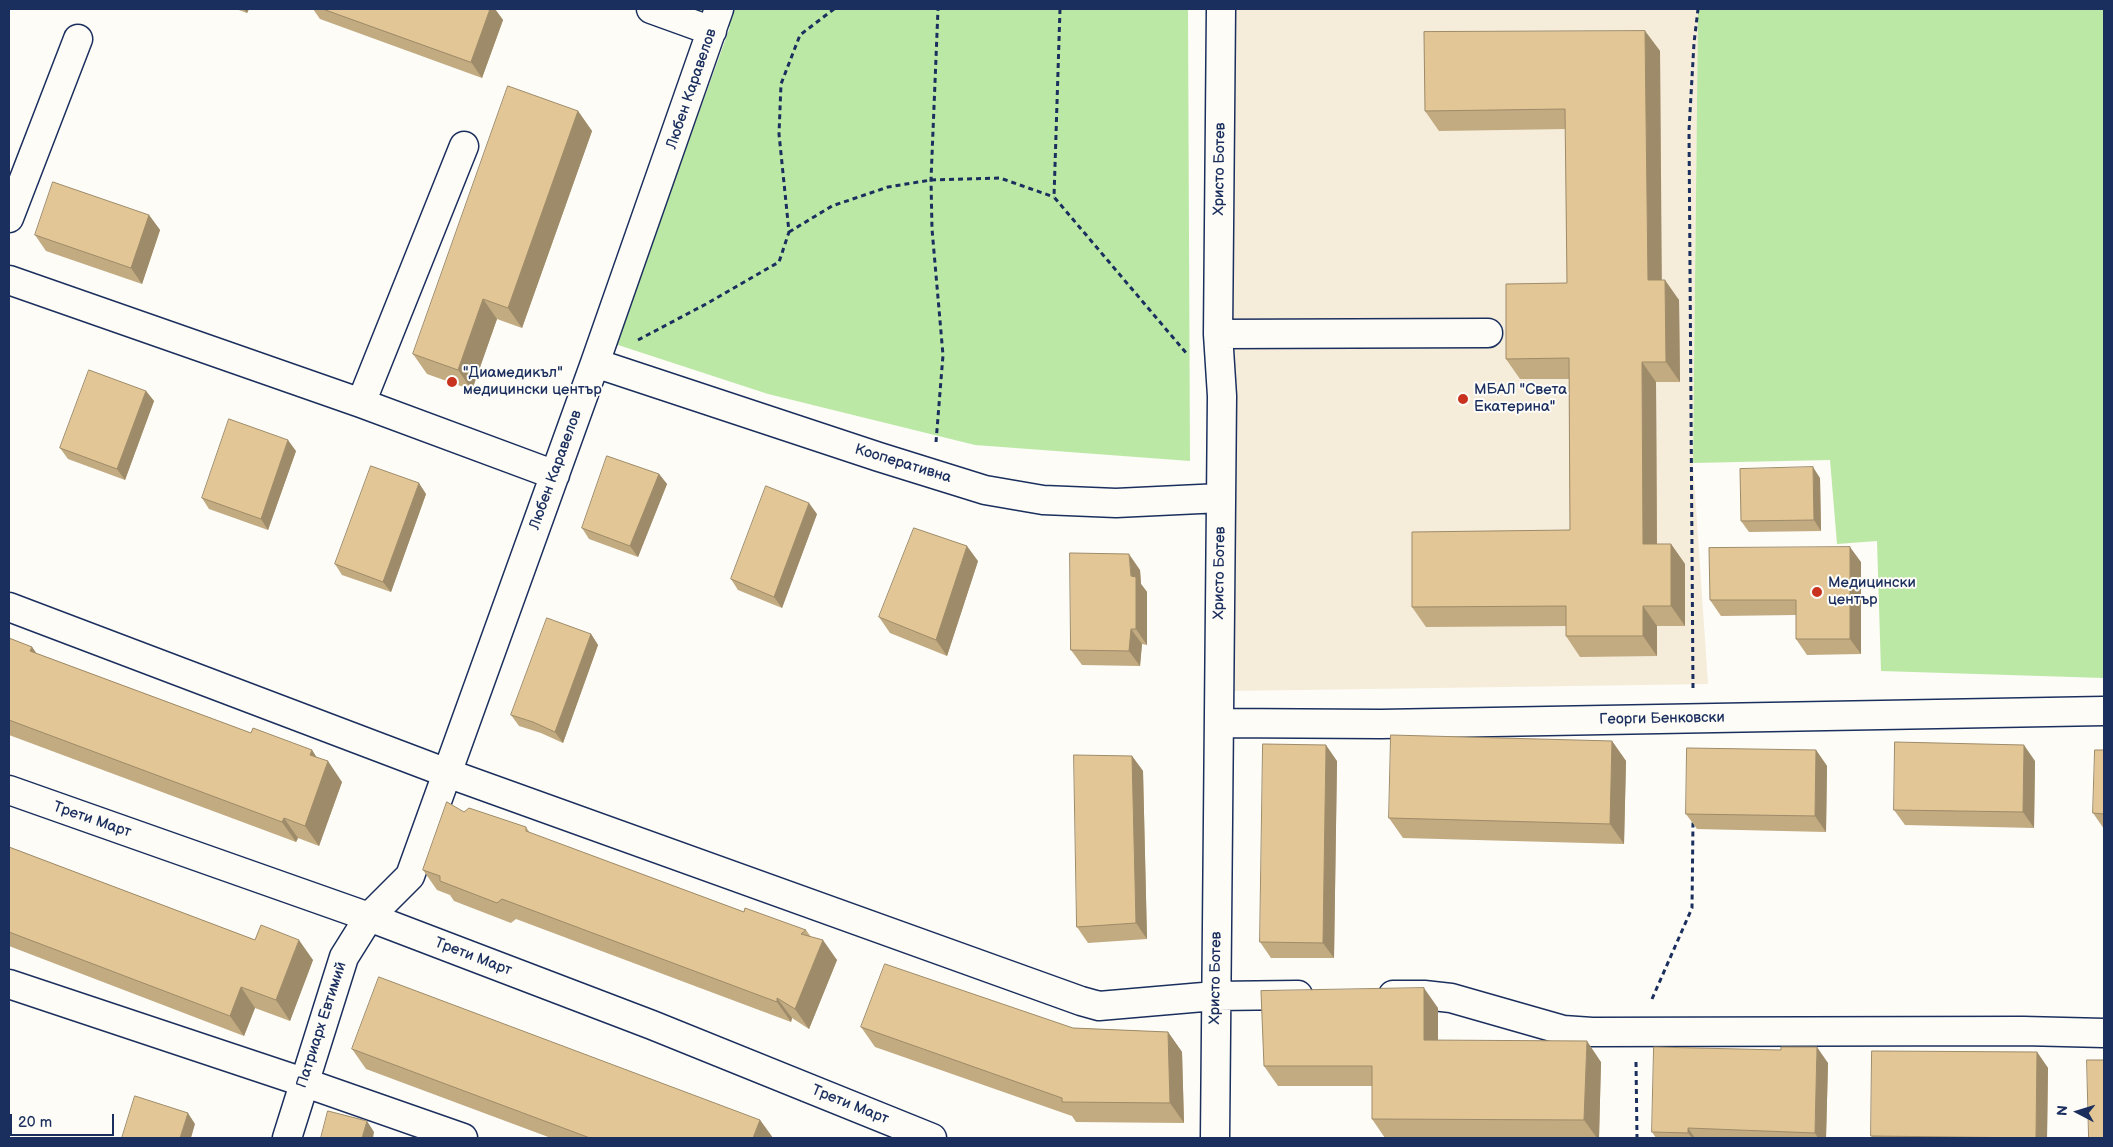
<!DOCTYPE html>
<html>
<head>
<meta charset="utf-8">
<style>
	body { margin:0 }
	#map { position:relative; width:2113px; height:1147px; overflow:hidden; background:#fdfcf7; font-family:"Balsamiq Sans",sans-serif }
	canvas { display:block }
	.frame { position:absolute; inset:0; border:10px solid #1b2f5e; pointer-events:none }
	.north { position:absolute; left:2053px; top:1087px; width:50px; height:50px; -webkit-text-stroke:4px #fdfcf7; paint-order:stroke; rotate:275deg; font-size:14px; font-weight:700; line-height:20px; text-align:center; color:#1b2f5e }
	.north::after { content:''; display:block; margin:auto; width:18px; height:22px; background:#1b2f5e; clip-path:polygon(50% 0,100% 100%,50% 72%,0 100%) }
	.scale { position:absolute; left:10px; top:1114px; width:104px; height:22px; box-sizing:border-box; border:2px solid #1b2f5e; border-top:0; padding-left:6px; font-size:15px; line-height:18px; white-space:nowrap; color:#1b2f5e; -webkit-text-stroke:4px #fdfcf7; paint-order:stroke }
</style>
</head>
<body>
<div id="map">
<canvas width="2113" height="1147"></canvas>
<div class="frame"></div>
<div class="north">N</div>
<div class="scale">20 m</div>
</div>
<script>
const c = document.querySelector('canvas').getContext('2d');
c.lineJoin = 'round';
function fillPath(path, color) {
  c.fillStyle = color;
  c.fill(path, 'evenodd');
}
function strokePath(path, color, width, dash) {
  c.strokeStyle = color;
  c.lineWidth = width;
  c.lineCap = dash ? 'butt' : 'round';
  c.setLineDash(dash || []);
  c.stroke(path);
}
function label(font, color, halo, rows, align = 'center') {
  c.font = font + ' "Balsamiq Sans",sans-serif';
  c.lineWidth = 4;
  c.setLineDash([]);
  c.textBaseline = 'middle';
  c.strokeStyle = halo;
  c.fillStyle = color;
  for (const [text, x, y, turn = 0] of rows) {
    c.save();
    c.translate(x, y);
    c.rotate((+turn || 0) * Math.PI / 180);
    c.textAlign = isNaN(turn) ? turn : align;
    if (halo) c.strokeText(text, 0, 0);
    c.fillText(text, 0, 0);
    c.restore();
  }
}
const built = new Path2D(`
	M1231,9h467l-5,454 15,221 -478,7 2,-357z`);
const green = new Path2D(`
	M684,9h504l2,452 -215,-16 -207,-51 -153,-50 115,-317z
	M1698,9h406v669l-223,-7 -4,-130 -40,3 -7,-84 -137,3z`);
const path = new Path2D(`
	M1060,9l-6,188 133,157
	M789,232l43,-26 56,-19 43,-7 69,-2 54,19
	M638,340l68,-36 73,-42 10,-30 -10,-98 2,-50 19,-49 34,-26
	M936,442l7,-87 -11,-126 -1,-49 7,-171
	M1693,688l-4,-558 5,-87 4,-34
	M1652,999l40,-91 1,-86
	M1636,1062l1,76`);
const minor = new Path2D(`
	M651,9l61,22
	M9,218l69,-179
	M9,280l352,123 194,72
	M1218,334l270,-1
	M595,363l284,94 106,33 58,10 73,3 105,-5
	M361,403l103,-257
	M9,607l438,166 634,228 18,5 116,-10 83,-1
	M1220,723l161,1 723,-13
	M9,790l360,127 283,108 280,113
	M9,984l294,98 160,56
	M1393,995h31l27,3 112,32 29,2 431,-1 81,2
	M287,1138l57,-181 25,-40 41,-41 185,-513 124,-354
	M1215,1138l7,-742 -4,-62 3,-325`);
const wall = new Path2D(`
	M236,9h13l-2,4z
	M313,9h182l8,11 -21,58 -162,-59z
	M1645,31l15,20 1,229 18,20 1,82h-24l1,162h14l14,20v62h-28v30l-77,1 -14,-21v-10l-140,1 -14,-20 158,-77 -1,-151h-49l-14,-20 61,-76 -1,-154 -127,2 -14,-20z
	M578,111l14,20 -70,197 -25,-9 -25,71 -45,-16 -14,-20z
	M149,215l11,15 -18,54 -96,-33 -11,-16z
	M146,391l8,10 -29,79 -57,-21 -8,-11z
	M296,451l-28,79 -59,-21 -7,-11z
	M659,474l8,10 -29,73 -49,-18 -7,-11z
	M1820,478l1,53 -72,1 -8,-11z
	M426,494l-35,98 -49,-17 -7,-11z
	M817,514l-35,94 -44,-18 -7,-11z
	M978,561l-31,95 -57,-23 -11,-16z
	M1861,562v92l-54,1 -11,-16v-24l-75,1 -11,-16z
	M1140,570l1,14 6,8v53l-5,-1 -2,22 -58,-1 -11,-15z
	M591,634l7,11 -35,98 -22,-10 -22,-7 -8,-11z
	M9,638l23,9 4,6 215,80 61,17 4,7 26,25 -23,64 -21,-8 -2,4 -287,-107z
	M1612,741l14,20 -2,83 -221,-6 -14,-20z
	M1816,750l11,16 -1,66 -129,-3 -11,-15z
	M2104,750v79l-11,-16z
	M1132,756l11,15 4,168 -59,4 -11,-16z
	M1337,761l-3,197h-63l-11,-16z
	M2035,761l-1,67 -129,-3 -11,-15z
	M526,827l4,6 214,79 62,18 5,7 26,23 -28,69 -17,-11 -1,4 -275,-103 -5,4 -57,-22 -4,-6 -13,-5 -14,-20z
	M9,847l246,93 58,20 -23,61 -35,-13 -11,28 -235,-90z
	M1438,1008v32l163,22 -2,76h-214l-13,-19v-33h-94l-14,-20z
	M861,1027l212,1 95,4 14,20 2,71 -108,-1 -4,-6 -197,-69z
	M352,1049l408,71 13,18h-222l-185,-69z
	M1781,1050l47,13 -2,75h-170l-4,-6z
	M2037,1052l11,16 -1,70h-174l-2,-2z`);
const shadedWall = new Path2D(`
	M243,9h6l-2,4z
	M490,9h5l8,11 -21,58 -11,-16z
	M1645,31l15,20 2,249 -14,-20z
	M578,111l14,20 -70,197 -14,-20z
	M149,215l11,15 -18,54 -11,-16z
	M1665,280l14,20 1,82 -14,-20z
	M483,299l14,20 -25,71 -14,-20z
	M1642,362l14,20 1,182 -14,-20z
	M146,391l8,10 -29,79 -8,-11z
	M288,440l8,11 -28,79 -7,-11z
	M1813,467l7,11 1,53 -7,-11z
	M659,474l8,10 -29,73 -8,-11z
	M419,483l7,11 -35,98 -8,-10z
	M809,503l8,11 -35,94 -8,-11z
	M1671,544l14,20v62l-14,-20z
	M967,546l11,15 -31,95 -11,-16z
	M1850,547l11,15v92l-11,-15z
	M1129,554l11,16 1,14 6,8v53l-11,-16z
	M1643,606l14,20v30l-14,-20z
	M1131,629l11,15 -2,22 -11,-15z
	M591,634l7,11 -35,98 -8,-11z
	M32,647l14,20 -16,-16z
	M1612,741l14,20 -2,83 -14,-20z
	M1326,745l11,16 -3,197 -11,-15z
	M2024,745l11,16 -1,67 -11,-16z
	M312,750l13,20 3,-9 14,21 -23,64 -14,-20 5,-71z
	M1816,750l11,16 -1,66 -11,-16z
	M1132,756l11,15 4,168 -11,-16z
	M284,818l14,20 -2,4 -14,-20z
	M299,940l14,20 -23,61 -14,-21z
	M823,940l14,20 -28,69 -14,-20z
	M241,987l14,21 -11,28 -14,-20z
	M1424,988l14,20v52l-14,-20z
	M777,998l15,20 -1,4 -14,-20z
	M1168,1032l14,20 2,71 -14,-20z
	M1587,1041l14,21 -2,76h-2l-13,-18z
	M1817,1047l11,16 -2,75h-8l-3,-5z
	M2037,1052l11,16 -1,70h-11z
	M188,1113l7,11 -4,14h-11z
	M760,1120l13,18h-20z
	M367,1121l7,11 -1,6h-11z
	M1688,1128l7,10h-3l-4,-5z`);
const building = new Path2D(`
	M323,9h167l-19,53z
	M1645,31l3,249h17l1,82h-24l1,182h28v62h-28v30h-77v-30l-154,1v-75l158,-2 -1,-172 -63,1v-75l61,-1 -2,-174 -140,2 -1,-79z
	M508,86l70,25 -70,197 -25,-9 -25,71 -45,-16z
	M53,182l96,33 -18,53 -96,-33z
	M89,370l57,21 -29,78 -57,-21z
	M229,419l59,21 -27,79 -59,-21z
	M607,456l52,18 -29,72 -48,-18z
	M371,466l48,17 -36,99 -48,-18z
	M1813,467l1,53 -73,1 -1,-52z
	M766,486l43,17 -35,94 -43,-18z
	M914,528l53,18 -31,94 -57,-23z
	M1850,547v92h-54v-39h-86l-1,-52z
	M1070,553l59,1 2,22 5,1v52h-5l-2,22 -58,-1z
	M547,618l44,16 -36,98 -22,-10 -22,-7z
	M9,638l23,9 -2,4 221,82 2,-5 59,22 -2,5 18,6 -23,65 -21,-8 -2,4 -273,-102z
	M1391,735l221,6 -2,83 -221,-6z
	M1895,742l129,3 -1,67 -129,-2z
	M1263,744l63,1 -3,198 -63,-1z
	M1687,748l129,2 -1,66 -129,-2z
	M2095,750h9v64l-11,-1z
	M1074,755l58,1 4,167 -59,4z
	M447,802l17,10 5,-4 57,19v4l218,81 1,-4 61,22 -5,4 22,6 -28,69 -18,-11v4l-275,-103 -5,4 -57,-22v-5l-17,-6z
	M9,847l246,93 6,-15 38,15 -23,60 -35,-13 -11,29 -221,-84z
	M885,964l188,64 95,4 2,71 -108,-1v-4l-201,-71z
	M379,977l381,143 -7,18h-163l-238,-89z
	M1424,988v52l163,1 -3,79 -212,-1v-53h-108l-3,-75z
	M1654,1047l127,3v-3h36l-2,86 -127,-5v5l-36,-1z
	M1872,1051l165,1 -1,86 -165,-2z
	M2087,1060h17v78h-15z
	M135,1096l53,17 -8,25h-58z
	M328,1111l39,10 -5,17h-41z`);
const markers = [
	[452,382,6,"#c8321e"],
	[1463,399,6,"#c8321e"],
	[1817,592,6,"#c8321e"]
];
const streetNames = [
	["Любен Каравелов",692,89,-71],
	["Христо Ботев",1220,169,-89],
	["Кооперативна",903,464,17],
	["Любен Каравелов",556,470,-70],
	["Христо Ботев",1220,573,-89],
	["Георги Бенковски",1662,719,-1],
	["Трети Март",92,820,19],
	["Трети Март",473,957,21],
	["Христо Ботев",1216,978,-89],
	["Патриарх Евтимий",322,1025,-72],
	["Трети Март",850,1105,22]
];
const poiNames = [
	["\"Диамедикъл\"",463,373],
	["медицински център",463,390],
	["МБАЛ \"Света",1474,390],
	["Екатерина\"",1474,407],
	["Медицински",1828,583],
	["център",1828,600]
];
fillPath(built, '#f5ecda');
fillPath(green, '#bce8a6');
strokePath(minor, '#1b2f5e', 31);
strokePath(path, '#1b2f5e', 3, [5, 4]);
strokePath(minor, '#fdfcf7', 28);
fillPath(wall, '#c2aa81');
fillPath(shadedWall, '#9e8b69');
fillPath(building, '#e2c696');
strokePath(building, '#9e8b69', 1);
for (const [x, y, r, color] of markers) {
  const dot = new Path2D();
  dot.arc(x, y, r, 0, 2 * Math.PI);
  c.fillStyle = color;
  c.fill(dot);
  strokePath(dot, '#fdfcf7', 2);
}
label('15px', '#1b2f5e', '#fdfcf7', streetNames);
label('15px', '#1b2f5e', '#fdfcf7', poiNames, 'left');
</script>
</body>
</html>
